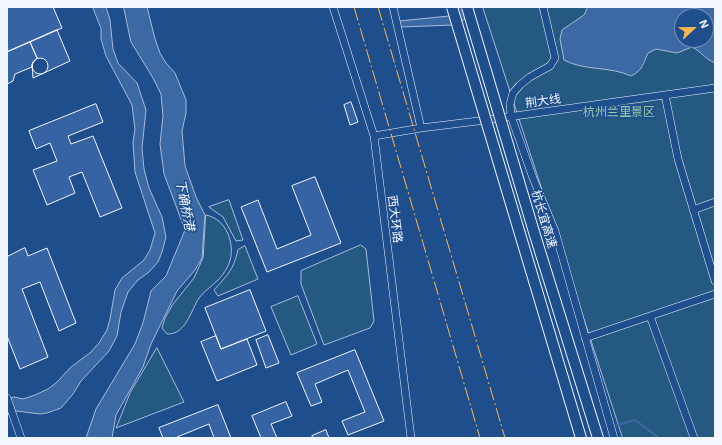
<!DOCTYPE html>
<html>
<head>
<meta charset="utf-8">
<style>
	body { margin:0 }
	#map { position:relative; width:722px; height:445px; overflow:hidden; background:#1f4e8c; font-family:"Exo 2",sans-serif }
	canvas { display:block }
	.frame { position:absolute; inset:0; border:8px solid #f2f6ff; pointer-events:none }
	.north { position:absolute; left:674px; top:8px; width:40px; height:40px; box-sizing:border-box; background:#1f4e8c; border:1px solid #7391ba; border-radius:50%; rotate:68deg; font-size:11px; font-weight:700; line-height:16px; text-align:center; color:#f2f6ff }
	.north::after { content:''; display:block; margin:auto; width:14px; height:18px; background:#ffb74d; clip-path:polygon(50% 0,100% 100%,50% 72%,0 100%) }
</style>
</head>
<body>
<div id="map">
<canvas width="722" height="445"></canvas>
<div class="frame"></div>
<div class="north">N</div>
</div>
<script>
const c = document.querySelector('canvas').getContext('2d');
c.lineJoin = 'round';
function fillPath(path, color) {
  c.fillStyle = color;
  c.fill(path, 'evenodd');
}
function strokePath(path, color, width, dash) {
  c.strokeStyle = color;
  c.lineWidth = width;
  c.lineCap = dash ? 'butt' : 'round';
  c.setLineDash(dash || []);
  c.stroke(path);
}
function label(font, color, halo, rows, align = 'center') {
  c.font = font + ' "Exo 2","Noto Sans SC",sans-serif';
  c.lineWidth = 3;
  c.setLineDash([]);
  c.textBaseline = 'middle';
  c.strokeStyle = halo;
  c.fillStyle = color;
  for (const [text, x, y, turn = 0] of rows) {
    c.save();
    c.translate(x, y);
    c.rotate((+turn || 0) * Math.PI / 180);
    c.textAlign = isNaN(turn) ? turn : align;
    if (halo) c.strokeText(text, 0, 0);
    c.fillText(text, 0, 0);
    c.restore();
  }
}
const green = new Path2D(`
	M483,7h232v431h-92zM682,16h24v24h-24z
	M229,200l14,40 -7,1 -13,-24 -14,-10z
	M206,215c10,2 18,9 22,19 7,18 3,33 -11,47 -6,6 -13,10 -18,17 -8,12 -13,37 -32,36l-5,-6 3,-10 8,-14 21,-26 9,-20z
	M361,245l5,4 8,72 -4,7 -46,17 -23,-61v-13z
	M245,246l13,33 -40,17 -4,-6c14,-16 19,-19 24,-40z
	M298,296l19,48 -26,11 -20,-48z
	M157,348l27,54 -68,26 14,-35z`);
const water = new Path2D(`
	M93,7h13l4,13 3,29 5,14 19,20 9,27 -4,38 2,21 5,19 13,29 4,20 -4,15 -4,10 -9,10 -11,8 -10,12 -7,20 -4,24 -8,15 -28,30 -8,13 -12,14 -14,5 -7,1 -24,-3 -9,4v-16l7,-2 9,2 12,-4 13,-6 8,-6 15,-16 20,-15 8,-9 8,-13 3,-11 5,-29 7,-12 22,-18 6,-10 5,-17 -20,-61 -2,-30 2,-13 -3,-24 -26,-49 -5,-17v-10z
	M124,7h23l8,32 5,14 6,10 9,10 11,27v13l-4,18 3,35 11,31 9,18 -3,43 -7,12 -18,21 -26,53 -8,23 -27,48 -4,23h-26l10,-29 39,-65 8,-21 8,-32 15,-15 19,-46 -21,-56 -4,-30 3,-28 -2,-22 -8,-16 -22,-36z
	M459,7h14l-6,11 -13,7 -53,2 -2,-6 50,-5z
	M588,7h127v56c-10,-4 -13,-11 -23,-16l-15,6 -21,-4 -8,4c-5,11 -6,18 -17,23 -21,-10 -47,-5 -67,-16l-4,-21 2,-9 22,-15zM682,16h24v24h-24z`);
const stream = new Path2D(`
	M617,425l18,-5 24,18`);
const building = new Path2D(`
	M7,7h46l9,21 -55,24z
	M57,30l13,31 -37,17 -1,-14 5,-6 -7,-16z
	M30,42l7,16 -4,4 -1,5 -17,7 -2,7 -6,3v-32z
	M32 66a8 8 0 1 1 16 0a8 8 0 1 1-16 0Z
	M351,102l7,20 -8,3 -6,-20z
	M96,104l7,18 -35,14 3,8 22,-8 29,72 -22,9 -18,-45 -13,5 6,16 -28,12 -14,-35 24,-9 -7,-18 -14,6 -7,-18z
	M315,177l26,66 -74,29 -26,-65 17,-7 19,49 34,-14 -19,-49z
	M25,248l3,8 19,-8 29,75 -17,8 -19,-49 -18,7 26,68 -28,12 -13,-33v-79z
	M250,290l16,41 -45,18 -16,-41z
	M268,335l11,28 -13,5 -10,-28z
	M216,336l5,13 26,-10 10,26 -40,16 -16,-39z
	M355,350l29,71 -36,14 -6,-14 23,-9 -17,-42 -33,14 7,18 -11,4 -14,-33z
	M286,402l6,14 -21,8 6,14h-16l-9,-22z
	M218,405l13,33h-17l-5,-14 -32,13 1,1h-15l-4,-10z
	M326,430l3,8h-16l-1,-2z`);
const minor = new Path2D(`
	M333,7l41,129 37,302
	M393,7l28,121
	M543,7l12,51 -5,8 -20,11 -10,8 -7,8 -3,11 1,12 22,62 22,53 59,207
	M665,95l13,64 37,122
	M374,136l47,-8 65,-8 229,-32
	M693,210l22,-8
	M650,316l44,122
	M585,338l130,-44
	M7,398l14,40`);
const highway = new Path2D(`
	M534,232l64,206
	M520,234l61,204`);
const highwayBridge = new Path2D(`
	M452,7l68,227
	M467,7l67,225`);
const power = new Path2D(`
	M354,7l126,431
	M378,7l127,431`);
const streetNames = [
	["荆大线",543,101,-8],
	["西大环路",395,219,83],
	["杭长宜高速",544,219,73]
];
const parkNames = [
	["杭州兰里景区",619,112]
];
const waterNames = [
	["下确桥港",185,205,79]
];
fillPath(green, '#245a82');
strokePath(green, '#a8bbd7', 1);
fillPath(water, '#3b69a3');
strokePath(water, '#a8bbd7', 1);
strokePath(stream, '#3b69a3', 2);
fillPath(building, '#3563a3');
strokePath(building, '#f2f6ff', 1);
strokePath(minor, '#f2f6ff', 8);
strokePath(highway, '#f2f6ff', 12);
strokePath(minor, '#1f4e8c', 7);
strokePath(highway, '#1f4e8c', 10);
strokePath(highwayBridge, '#f2f6ff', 12, []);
strokePath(highwayBridge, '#1f4e8c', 10);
strokePath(power, '#ffb74d', 1, [14, 3, 2, 3]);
label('12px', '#f2f6ff', '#1f4e8c', streetNames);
label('12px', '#97c8a6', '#1f4e8c', parkNames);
label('italic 13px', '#f2f6ff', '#1f4e8c', waterNames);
</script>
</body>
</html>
